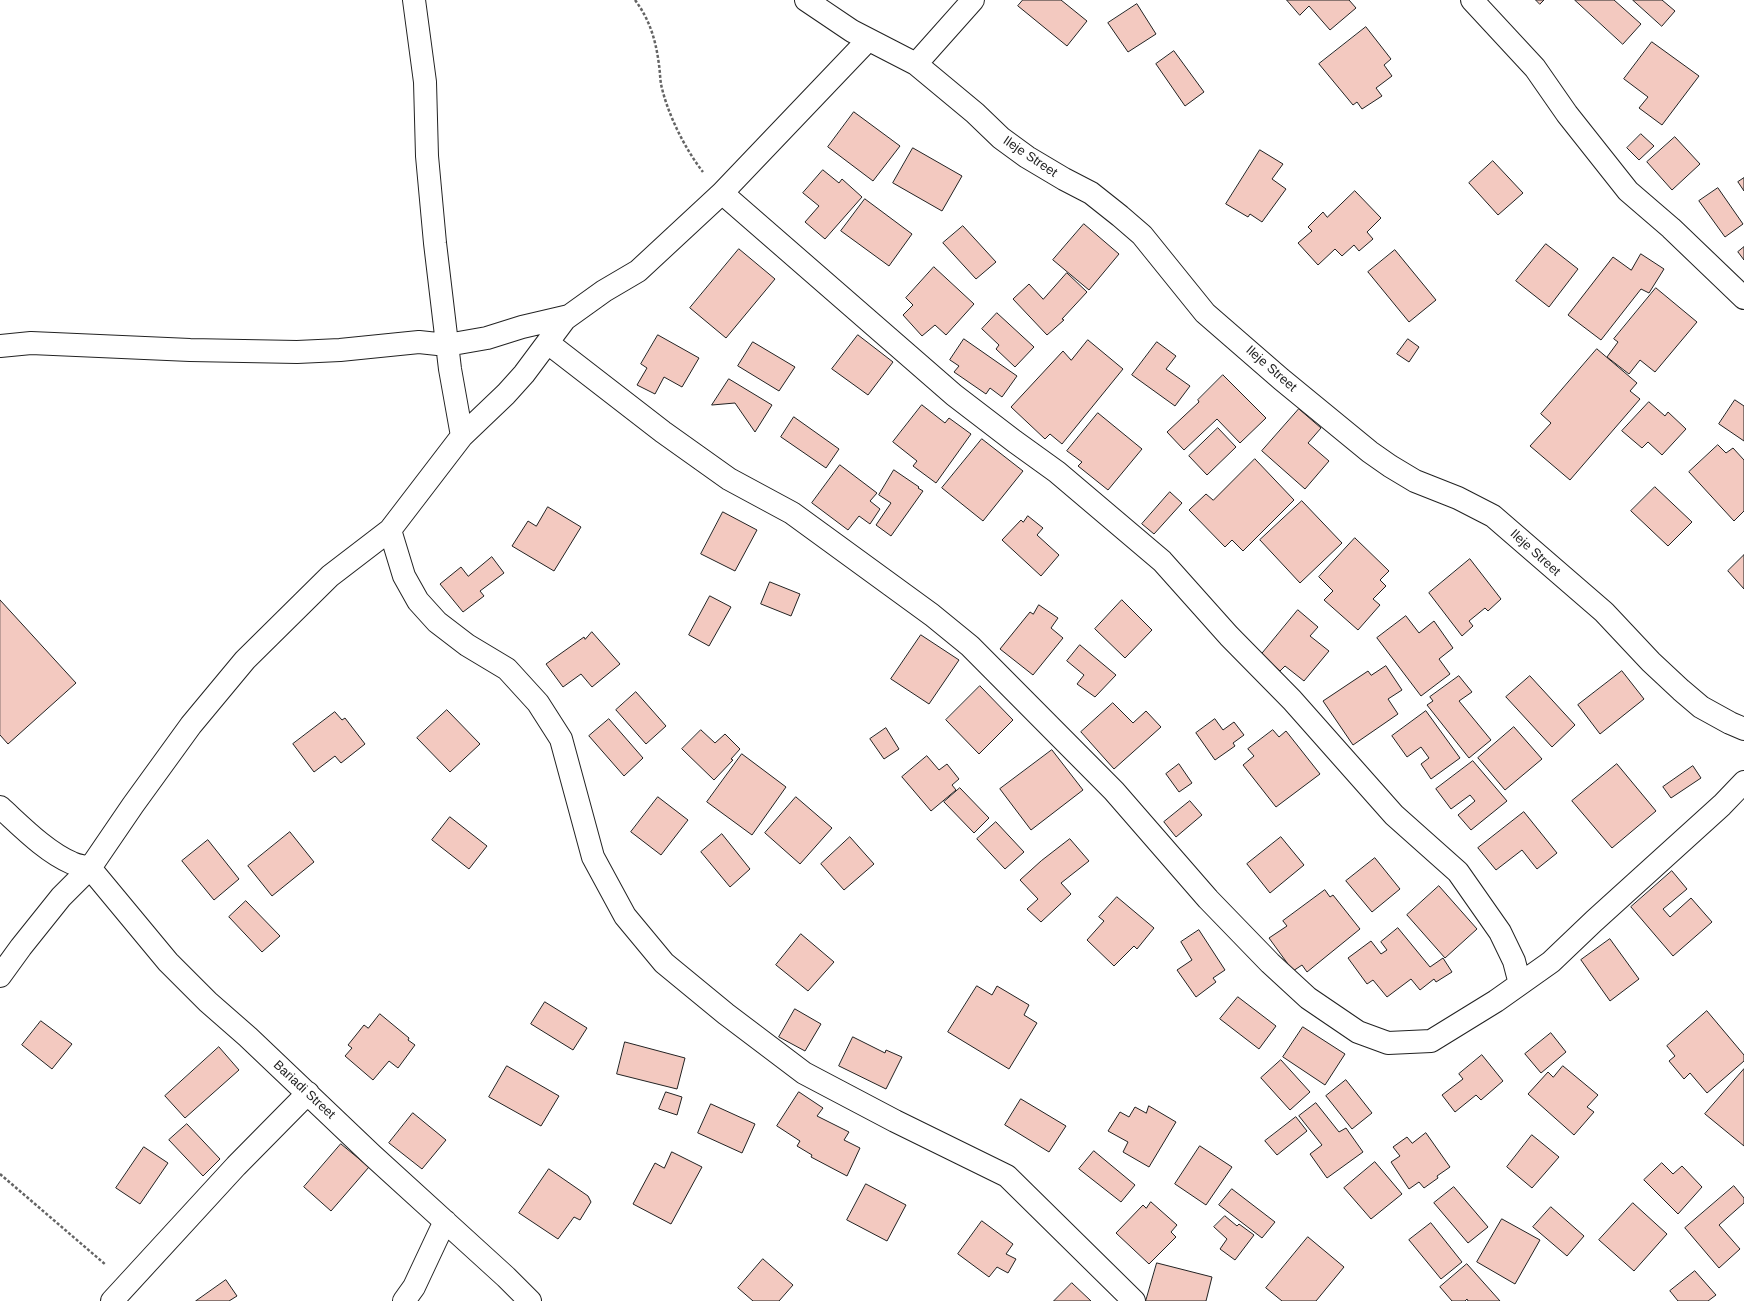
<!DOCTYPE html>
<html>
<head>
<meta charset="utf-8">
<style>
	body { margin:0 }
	canvas { display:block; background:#fff }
</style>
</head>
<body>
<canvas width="1744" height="1301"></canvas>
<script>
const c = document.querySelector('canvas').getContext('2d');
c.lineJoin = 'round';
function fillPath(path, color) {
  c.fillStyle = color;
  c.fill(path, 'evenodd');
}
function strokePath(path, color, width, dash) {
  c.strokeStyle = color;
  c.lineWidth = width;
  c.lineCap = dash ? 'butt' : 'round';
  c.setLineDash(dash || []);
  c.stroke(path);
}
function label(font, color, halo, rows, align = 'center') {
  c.font = font + ' Helvetica,sans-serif';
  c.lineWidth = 3;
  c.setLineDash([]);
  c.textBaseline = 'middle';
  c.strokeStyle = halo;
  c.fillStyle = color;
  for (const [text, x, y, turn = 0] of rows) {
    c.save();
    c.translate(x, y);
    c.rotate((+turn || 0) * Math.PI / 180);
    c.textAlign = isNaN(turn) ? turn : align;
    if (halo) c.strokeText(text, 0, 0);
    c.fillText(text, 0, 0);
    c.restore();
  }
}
const building = new Path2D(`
	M1023,0h38l26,21 -20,25 -49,-40z
	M1287,0h62l7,8 -26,22 -21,-24 -9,9z
	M1536,0h8l-4,4z
	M1575,0h39l27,24 -18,20z
	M1633,0h29l13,11 -13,15z
	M1137,4l19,30 -28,18 -20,-29z
	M1366,27l25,32 -7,6 8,11 -16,12 6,8 -20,13 -5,-7 -4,3 -34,-41z
	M1652,42l47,34 -37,49 -23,-17 9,-11 -24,-18z
	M1174,51l30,41 -19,14 -29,-42z
	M854,112l46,34 -27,35 -45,-34z
	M1641,134l13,12 -15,14 -12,-12z
	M1675,137l25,27 -28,26 -25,-28z
	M913,148l49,28 -20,35 -49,-28z
	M1260,150l23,14 -11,15 14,10 -24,33 -12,-8 -2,3 -22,-13z
	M1493,161l30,32 -25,22 -29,-32z
	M823,170l16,13 3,-4 20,18 -37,42 -20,-17 14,-16 -16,-13z
	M1744,178v13l-6,-9z
	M1718,188l25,36 -18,13 -26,-36z
	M1355,191l26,27 -14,14 6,7 -14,12 -5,-6 -12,11 -7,-7 -17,16 -20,-22 14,-12 -4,-4 15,-15 4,5z
	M865,199l47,35 -23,32 -48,-35z
	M1084,224l35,30 -30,36 -36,-30z
	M963,226l33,36 -20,17 -33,-36z
	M1546,244l32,25 -29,38 -33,-26z
	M1744,247v13l-6,-8z
	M739,249l36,30 -49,59 -36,-30z
	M1395,250l41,50 -27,22 -41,-50z
	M1641,254l23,15 -15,24 -8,-4 -40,51 -33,-25 45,-58 18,13z
	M934,267l40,37 -28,31 -11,-10 -13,11 -19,-21 10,-10 -7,-7z
	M1067,273l20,19 -25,27 2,1 -17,15 -34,-36 16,-15 14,15z
	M1656,288l41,34 -42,50 -15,-12 -11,14 -22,-17 11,-15 -4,-3z
	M997,313l37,34 -19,20 -19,-18 3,-4 -17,-16z
	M658,335l41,23 -17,29 -18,-10 -9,17 -18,-9 10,-17 -6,-4z
	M858,335l35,27 -25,33 -36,-26z
	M964,339l53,37 -15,21 -12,-9 -4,6 -32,-22 5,-6 -9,-6z
	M1408,339l11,8 -10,15 -12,-8z
	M1088,340l35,29 -61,75 -12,-10 -5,5 -34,-32 52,-56 8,9z
	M753,342l42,25 -16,24 -41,-25z
	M1157,342l19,14 -10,13 24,17 -15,20 -43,-31z
	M1597,349l40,34 -7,8 10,8 -70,81 -40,-34 21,-23 -10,-9z
	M1223,375l43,43 -26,25 -23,-24 -33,31 -17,-18 32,-30 -1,-2z
	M729,379l43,26 -17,27 -20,-29 -23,2z
	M1735,400l9,6v35l-25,-17z
	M1649,402l16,14 3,-4 18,17 -24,26 -14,-13 -6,6 -20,-17z
	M922,405l23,18 4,-5 22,16 -35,49 -23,-17 4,-5 -24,-19z
	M1299,409l22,19 -13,15 21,18 -24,28 -43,-38z
	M1098,413l44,36 -34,41 -30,-24 4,-4 -15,-11z
	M794,417l45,32 -13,19 -45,-31z
	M1218,428l18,19 -29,28 -18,-19z
	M982,439l41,32 -40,50 -41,-33z
	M1718,445l8,8 7,-5 11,12v51l-10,10 -45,-49z
	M1255,459l39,41 -51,51 -11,-11 -7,7 -36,-37 17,-16 7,6z
	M840,465l37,28 -7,8 10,8 -10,15 -11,-8 -11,14 -36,-27z
	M894,470l25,17 -1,1 5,3 -32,45 -15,-11 15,-22 -12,-8z
	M1655,487l37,35 -24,24 -37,-35z
	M1170,492l12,11 -28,31 -12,-10z
	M1302,501l40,42 -42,40 -40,-43z
	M548,507l33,20 -27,44 -42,-25 16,-25 8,5z
	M723,512l34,18 -22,41 -34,-17z
	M1028,516l15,12 -6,7 22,20 -18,21 -39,-36 19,-20 2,2z
	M1355,538l34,33 -9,9 6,6 -13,13 7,6 -22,25 -34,-30 9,-9 -14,-14z
	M1744,555v34l-16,-18z
	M492,557l12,16 -24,18 4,5 -21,16 -23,-28 21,-17 7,9z
	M1470,559l31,40 -13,12 -3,-3 -16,13 4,5 -11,10 -33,-43z
	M770,582l30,12 -9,22 -30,-12z
	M710,596l21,11 -22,39 -20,-11z
	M0,600l76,83 -68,61 -8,-9z
	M1122,600l30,30 -27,28 -30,-29z
	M1039,605l19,13 -7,10 12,10 -30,37 -33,-26 30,-37 3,2z
	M1298,610l20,17 -8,9 19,15 -25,30 -19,-15 -5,5 -19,-16z
	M1406,616l13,17 15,-12 19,27 -14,11 11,15 -29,22 -44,-58z
	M592,632l28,32 -28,23 -11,-13 -18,13 -17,-23 38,-27 1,2z
	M921,635l38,25 -30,44 -38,-25z
	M1080,645l36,30 -21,22 -18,-13 7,-9 -17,-14z
	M1386,666l16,24 -14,9 10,15 -45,31 -30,-44 45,-30 3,4z
	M1622,671l22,28 -44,35 -22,-29z
	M1459,676l13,16 -13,9 32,39 -22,18 -42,-53 6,-4 -3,-4z
	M1530,676l45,49 -23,22 -46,-50z
	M980,686l33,34 -34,34 -33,-34z
	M636,692l30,34 -20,18 -30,-34z
	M1113,703l20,20 13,-12 15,16 -47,42 -33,-37z
	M447,710l33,34 -30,28 -33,-34z
	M1426,711l34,47 -29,21 -10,-15 8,-6 -8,-11 -14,10 -15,-21z
	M335,712l7,8 3,-2 20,26 -24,19 -6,-7 -21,16 -21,-28z
	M609,719l34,39 -19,18 -35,-40z
	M1215,719l8,11 11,-8 10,13 -11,8 2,3 -20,14 -19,-27z
	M1514,727l28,32 -37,31 -27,-32z
	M886,728l13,21 -15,10 -14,-20z
	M701,730l14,13 10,-9 15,15 -9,10 2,1 -19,20 -32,-31z
	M1273,730l6,7 7,-6 34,43 -44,33 -33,-42 11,-9 -6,-7z
	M1052,750l31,40 -52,40 -31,-41z
	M742,754l44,33 -34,48 -45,-33z
	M927,756l12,14 8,-6 12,15 -7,6 4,5 -25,21 -29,-34z
	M1473,761l34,40 -36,29 -13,-15 17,-14 -5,-6 -19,14 -15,-20z
	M1179,764l13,19 -13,9 -13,-18z
	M1617,764l39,47 -44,37 -40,-47z
	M1693,766l8,12 -30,20 -8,-11z
	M960,788l29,30 -15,15 -30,-31z
	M658,797l30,23 -27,35 -30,-23z
	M796,797l36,31 -32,36 -35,-31z
	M1190,801l12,14 -26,22 -12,-15z
	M1524,812l33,41 -20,16 -15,-19 -26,20 -18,-22z
	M450,817l37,29 -18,23 -37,-29z
	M996,822l28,30 -19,17 -28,-30z
	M290,832l24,30 -42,34 -24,-30z
	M722,834l28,35 -20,18 -29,-35z
	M850,837l24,27 -30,26 -23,-26z
	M1281,837l23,28 -34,28 -23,-29z
	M1070,839l19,22 -28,22 10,11 -30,28 -14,-13 11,-10 -18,-19 21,-19z
	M208,840l31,39 -25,21 -32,-39z
	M1375,858l25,31 -28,23 -26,-31z
	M1672,871l15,18 -24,20 7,8 21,-19 21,24 -39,34 -42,-49z
	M1439,886l38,43 -32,29 -38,-43z
	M1325,890l5,7 3,-2 27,34 -53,43 -5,-7 -9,6 -24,-33 18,-12 -4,-5z
	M1117,897l37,31 -17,21 -3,-3 -20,20 -27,-26 17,-19 -5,-4z
	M246,901l34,35 -18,16 -33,-35z
	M1398,928l32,39 13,-9 9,14 -16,10 -2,-3 -14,11 -9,-11 -24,18 -14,-17 -6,4 -19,-26 23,-17 10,13 6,-4 -6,-8z
	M1199,930l26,40 -12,8 3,4 -20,15 -19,-27 15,-10 -11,-18z
	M801,934l33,28 -26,29 -32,-26z
	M1610,939l29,40 -29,22 -29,-41z
	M977,986l15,9 5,-9 32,19 -5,10 13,8 -28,46 -61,-37z
	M1238,997l38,29 -17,23 -39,-30z
	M545,1002l42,26 -14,22 -42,-26z
	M795,1009l26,15 -16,27 -26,-14z
	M1707,1011l37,44v6l-37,32 -17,-20 -6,6 -15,-18 6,-5 -8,-10z
	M380,1014l29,24 -1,2 7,5 -17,23 -9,-7 -16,19 -28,-24 7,-8 -4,-3 16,-20 4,3z
	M41,1021l31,23 -20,25 -30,-24z
	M1303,1027l42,27 -20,31 -42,-28z
	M1551,1033l15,19 -25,21 -16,-19z
	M853,1037l32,16 1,-3 16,7 -16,32 -47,-23z
	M625,1042l60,16 -8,31 -60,-15z
	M219,1047l20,23 -54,48 -20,-22z
	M1482,1055l21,26 -22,19 -5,-5 -21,17 -13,-17 21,-16 -4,-5z
	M1281,1060l29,32 -20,18 -29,-32z
	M507,1066l52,30 -18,30 -52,-29z
	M1563,1066l35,29 -11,12 7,5 -20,23 -46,-41 20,-22 5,5z
	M1744,1069v77l-39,-32z
	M1346,1080l26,33 -20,16 -26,-33z
	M666,1092l16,5 -5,18 -18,-6z
	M799,1092l24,16 -6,8 32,16 -5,8 16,8 -13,28 -36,-19 1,-2 -15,-9 3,-5 -23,-15z
	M1021,1099l45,27 -17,26 -44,-27z
	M1316,1103l23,29 7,-4 17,24 -36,26 -17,-24 12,-9 -23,-29z
	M711,1104l44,20 -13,29 -44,-20z
	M1149,1106l27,16 -27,45 -26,-15 5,-10 -20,-11 12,-19 9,5 6,-10 11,6z
	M413,1113l33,27 -24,29 -33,-26z
	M1296,1117l11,14 -30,24 -12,-14z
	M187,1124l33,35 -17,17 -34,-36z
	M1426,1133l24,34 -13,9 1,2 -14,10 -5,-6 -10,7 -18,-27 9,-6 -7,-9 14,-10 5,6z
	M1532,1135l27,22 -27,31 -25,-21z
	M341,1144l28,23 -38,44 -27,-24z
	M1200,1146l32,21 -26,38 -31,-21z
	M144,1147l24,16 -28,41 -24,-16z
	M1094,1151l41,34 -14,17 -42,-33z
	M672,1152l30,15 -31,57 -38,-20 22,-41 9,5z
	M1375,1162l27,32 -31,25 -27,-31z
	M1662,1163l11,11 9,-8 20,21 -24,27 -34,-34z
	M549,1169l39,27 3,6 -11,18 -6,-3 -16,22 -39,-26z
	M866,1184l40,21 -19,36 -40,-21z
	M1734,1186l10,12v5l-25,22 21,24 -21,19 -34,-40z
	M1454,1187l34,40 -20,16 -34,-40z
	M1232,1189l43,33 -13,16 -43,-33z
	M1151,1202l26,23 -6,7 5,5 -27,27 -33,-31 27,-28 3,3z
	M1633,1203l34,31 -33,37 -35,-31z
	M1551,1207l33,29 -17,20 -34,-29z
	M1225,1216l12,10 2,-2 15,11 -19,25 -15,-11 7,-10 -13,-12z
	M1502,1219l38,21 -25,44 -38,-22z
	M982,1221l31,23 -7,10 10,5 -8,14 -11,-6 -8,10 -31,-23z
	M1431,1223l31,39 -21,17 -32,-39z
	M1308,1237l36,30 -28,34h-34l-16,-13z
	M763,1259l30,26 -14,16h-26l-15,-13z
	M1157,1263l55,14 -6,24h-60z
	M1467,1264l33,37h-32l-1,-2 -2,2h-13l-12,-14z
	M1695,1271l21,24 -8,6h-30l-8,-10z
	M226,1280l11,16 -8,5h-33z
	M1072,1283l19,18h-37z`);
const path = new Path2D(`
	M635,0c15,20 21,41 24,65 1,6 1,13 2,19 6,29 24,65 42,88
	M0,1174l106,91`);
const street = new Path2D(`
	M414,0l11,82 2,74 8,87 15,126 12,67
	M806,0l46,31 64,33 59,49 26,25 26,19 37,22 27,14 29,23 22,19 63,78 76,66 89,73 20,14 25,15 43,17 35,18 111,96 47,50 30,28 20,17 29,16 14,6
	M1472,0l63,68 32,46 61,77 43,37 73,70
	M916,64l57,-64
	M722,193l232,202 60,46 43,31 105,89 67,75 63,64 102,115 64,57 42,60 14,29 6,23
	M548,343l115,89 66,47 63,34 140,102 38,31 144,145 94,108 62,64 38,35 50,34 30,11 43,-2 65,-40 55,-39 43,-41 128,-116 22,-23
	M0,346l31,-3 159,7 107,2 43,-2 79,-8 28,3 40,-7 35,-11 47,-11
	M390,530l14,46 14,25 19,21 30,23 40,24 31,34 23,36 32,118 32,59 39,47 62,51 78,59 91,48 112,55 127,125
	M0,807c21,19 46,45 72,56 6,3 12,3 18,5l78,94 40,40 40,35 124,118 134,122 24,24
	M0,976l21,-29 40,-50 29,-29 43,-63 58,-80 54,-65 85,-84 60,-46 72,-94 44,-42 18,-20 41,-55 39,-28 34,-20 84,-78 146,-153
	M112,1301l124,-135 72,-73
	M404,1301l10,-14 31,-66`);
const streetNames = [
	["Ileje Street",1030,157,34],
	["Ileje Street",1271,369,41],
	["Ileje Street",1535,553,42],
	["Bariadi Street",304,1090,43]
];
fillPath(building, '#f3c9c0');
strokePath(building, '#222', 1);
strokePath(street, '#222', 24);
strokePath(path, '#646464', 2.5, [3, 2]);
strokePath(street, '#fff', 22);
label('13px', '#222', '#fff', streetNames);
</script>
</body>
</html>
